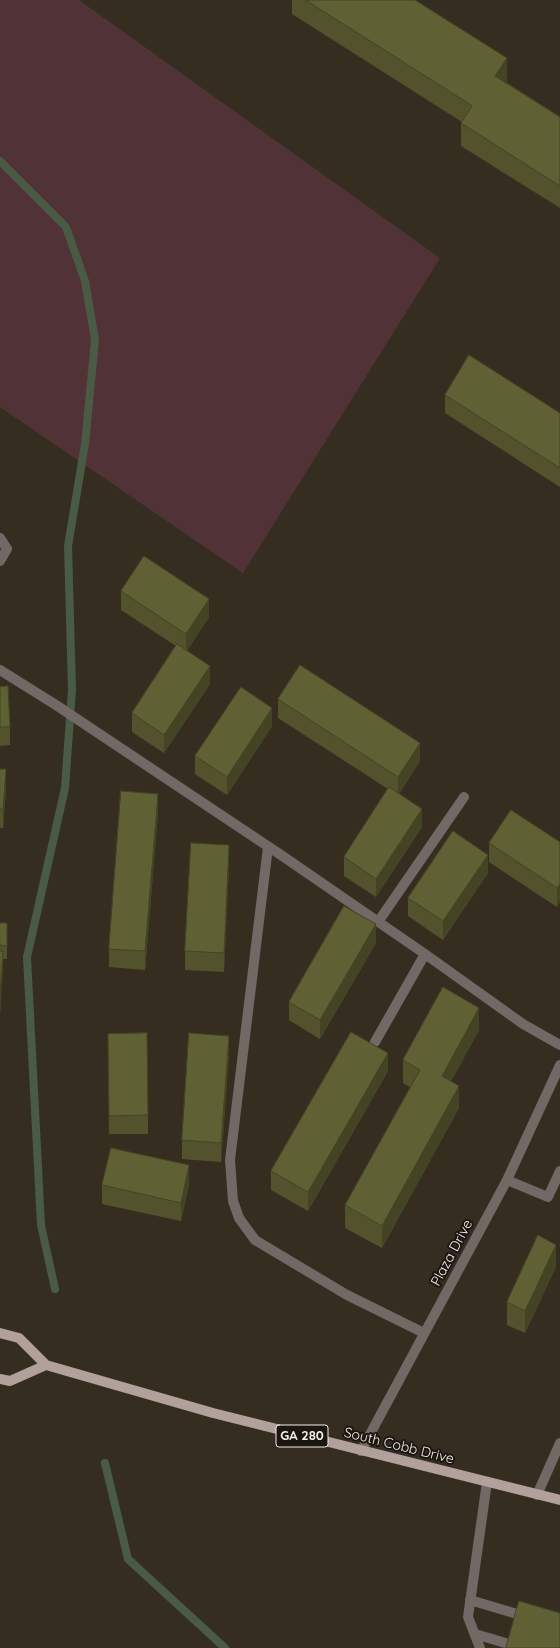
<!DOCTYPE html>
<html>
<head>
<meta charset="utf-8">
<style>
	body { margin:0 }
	canvas { display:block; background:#362d21 }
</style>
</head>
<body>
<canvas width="560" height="1648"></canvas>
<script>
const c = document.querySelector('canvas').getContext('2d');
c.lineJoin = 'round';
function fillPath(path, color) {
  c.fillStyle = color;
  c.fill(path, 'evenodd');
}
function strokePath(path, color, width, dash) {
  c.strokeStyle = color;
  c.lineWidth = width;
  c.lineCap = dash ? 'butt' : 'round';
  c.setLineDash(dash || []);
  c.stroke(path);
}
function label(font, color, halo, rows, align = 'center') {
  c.font = font + ' Quicksand,sans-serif';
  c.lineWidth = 4;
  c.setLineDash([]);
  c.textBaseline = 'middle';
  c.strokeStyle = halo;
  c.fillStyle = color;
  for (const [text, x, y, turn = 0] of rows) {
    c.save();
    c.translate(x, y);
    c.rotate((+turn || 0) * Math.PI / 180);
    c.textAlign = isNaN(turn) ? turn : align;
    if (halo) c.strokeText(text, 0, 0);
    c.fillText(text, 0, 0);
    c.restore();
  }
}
const green = new Path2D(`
	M0,0h79l361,258 -197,315 -243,-166z`);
const stream = new Path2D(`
	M0,161l66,66 19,54 10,59 -10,104 -17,102 4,144 -7,98 -38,169 14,268 14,64
	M105,1463l23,96 97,89`);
const service = new Path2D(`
	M0,538l7,11 -7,12
	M0,670l56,35 225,150 144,99 98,70 37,21
	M268,847l-38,313 3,41 6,17 16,22 92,55 77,38
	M378,922l86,-125
	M375,1042l50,-88
	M507,1180l41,17 12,-26
	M537,1495l23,-52
	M470,1600l47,14
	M475,1634l34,10
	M480,1648l-12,-31 19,-135`);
const minor = new Path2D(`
	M361,1451l146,-271 53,-115`);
const primary = new Path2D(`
	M0,1333l19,5 27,27 167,48 347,87
	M0,1379l10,2 36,-16`);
const wall = new Path2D(`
	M292,0h123l92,81 -1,1 54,35v91l-99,-62v-23l1,-1 -170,-108z
	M445,395l115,18v74l-115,-74z
	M121,591l88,26 -22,33 23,34 -46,69 -32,-21v-19l44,-67 -55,-36z
	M0,687l10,40v18l-10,1z
	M278,699l142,62 -21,33 23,33 -46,70 -32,-21v-19l44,-68 -110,-71z
	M272,726l-45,69 -32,-21v-18z
	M0,769l6,19 -3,40h-3z
	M158,812l-13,158 -36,-3v-18z
	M560,842l-3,65 -68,-45v-19z
	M229,864l-5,108 -39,-2v-19z
	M488,873l-45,67 -35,-24v-18z
	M0,923l7,13v23h-4l-3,55z
	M376,943l-56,96 -31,-19v-18z
	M479,1030l-28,51 8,27 -77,140 -37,-20v-23l65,-118 -7,-4v-23z
	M108,1034l40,81v19h-39z
	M229,1054l-8,108 -39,-3v-19z
	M388,1071l-80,140 -37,-21v-19z
	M189,1184l-8,37 -79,-17v-19z
	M556,1267l-31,66 -18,-8v-23z`);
const shadedWall = new Path2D(`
	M507,58v23l-12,17v-22z
	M209,599v18l-23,36v-19z
	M210,666v18l-46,69v-18z
	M272,708v18l-45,69v-18z
	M420,743v18l-22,34v-18z
	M6,769v19l-3,40v-19z
	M158,794v18l-13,158v-19z
	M422,809v18l-46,70v-18z
	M229,845v19l-5,108v-19z
	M488,855v18l-45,67v-19z
	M560,884v18l-3,5v-19z
	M376,924v19l-56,96v-19z
	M3,951v19l-3,44v-19z
	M479,1008v22l-37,69v-23z
	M229,1036v18l-8,108v-19z
	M388,1053v18l-80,140v-19z
	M459,1086v22l-77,140v-22z
	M189,1165v19l-8,37v-18z
	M556,1245v22l-31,66v-22z`);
const building = new Path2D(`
	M306,0h109l92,58 -12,18 65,41v69l-99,-63 11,-17z
	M469,355l91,58v55l-115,-73z
	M144,556l65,43 -23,35 -65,-43z
	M177,644l33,22 -46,69 -32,-22z
	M300,665l120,78 -22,34 -120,-78z
	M8,686l2,41h-10v-40z
	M241,687l31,21 -45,69 -32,-21z
	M0,769h6l-3,40h-3z
	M389,787l33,22 -46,70 -32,-22z
	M121,791l37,3 -13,157 -36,-2z
	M511,810l49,32v42l-3,4 -68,-45z
	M453,831l35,24 -45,66 -35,-23z
	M191,843l38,2 -5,108 -39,-2z
	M344,906l32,18 -56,96 -31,-18z
	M0,923h7v23l-7,-1z
	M0,951h3l-3,44z
	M443,987l36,21 -37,68 17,10 -77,140 -37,-21 75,-135 -17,-10z
	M351,1032l37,21 -80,139 -37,-21z
	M147,1033l1,82 -39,1 -1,-82z
	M189,1033l40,3 -8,107 -39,-3z
	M111,1148l78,17 -8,38 -79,-18z
	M538,1235l18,10 -31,66 -18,-9z
	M519,1601l41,12v35h-54z`);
const shields = [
	[302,1436,52]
];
const shieldNames = [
	["GA 280",302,1436]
];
const streetNames = [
	["Plaza Drive",452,1253,-62],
	["South Cobb Drive",399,1446,14]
];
fillPath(green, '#503237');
strokePath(stream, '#495a45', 8);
strokePath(service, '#716965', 10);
strokePath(minor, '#716965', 10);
strokePath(primary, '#b2a19b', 10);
fillPath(wall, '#52532d');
fillPath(shadedWall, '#424424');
fillPath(building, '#5f6134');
strokePath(building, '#424424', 1);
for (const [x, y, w] of shields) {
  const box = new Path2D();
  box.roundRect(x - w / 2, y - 11, w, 22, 3);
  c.fillStyle = '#1b1611';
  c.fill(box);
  strokePath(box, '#f4eee5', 1);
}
label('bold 13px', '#f4eee5', null, shieldNames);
label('14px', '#f4eee5', '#1b1611', streetNames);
</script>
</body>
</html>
